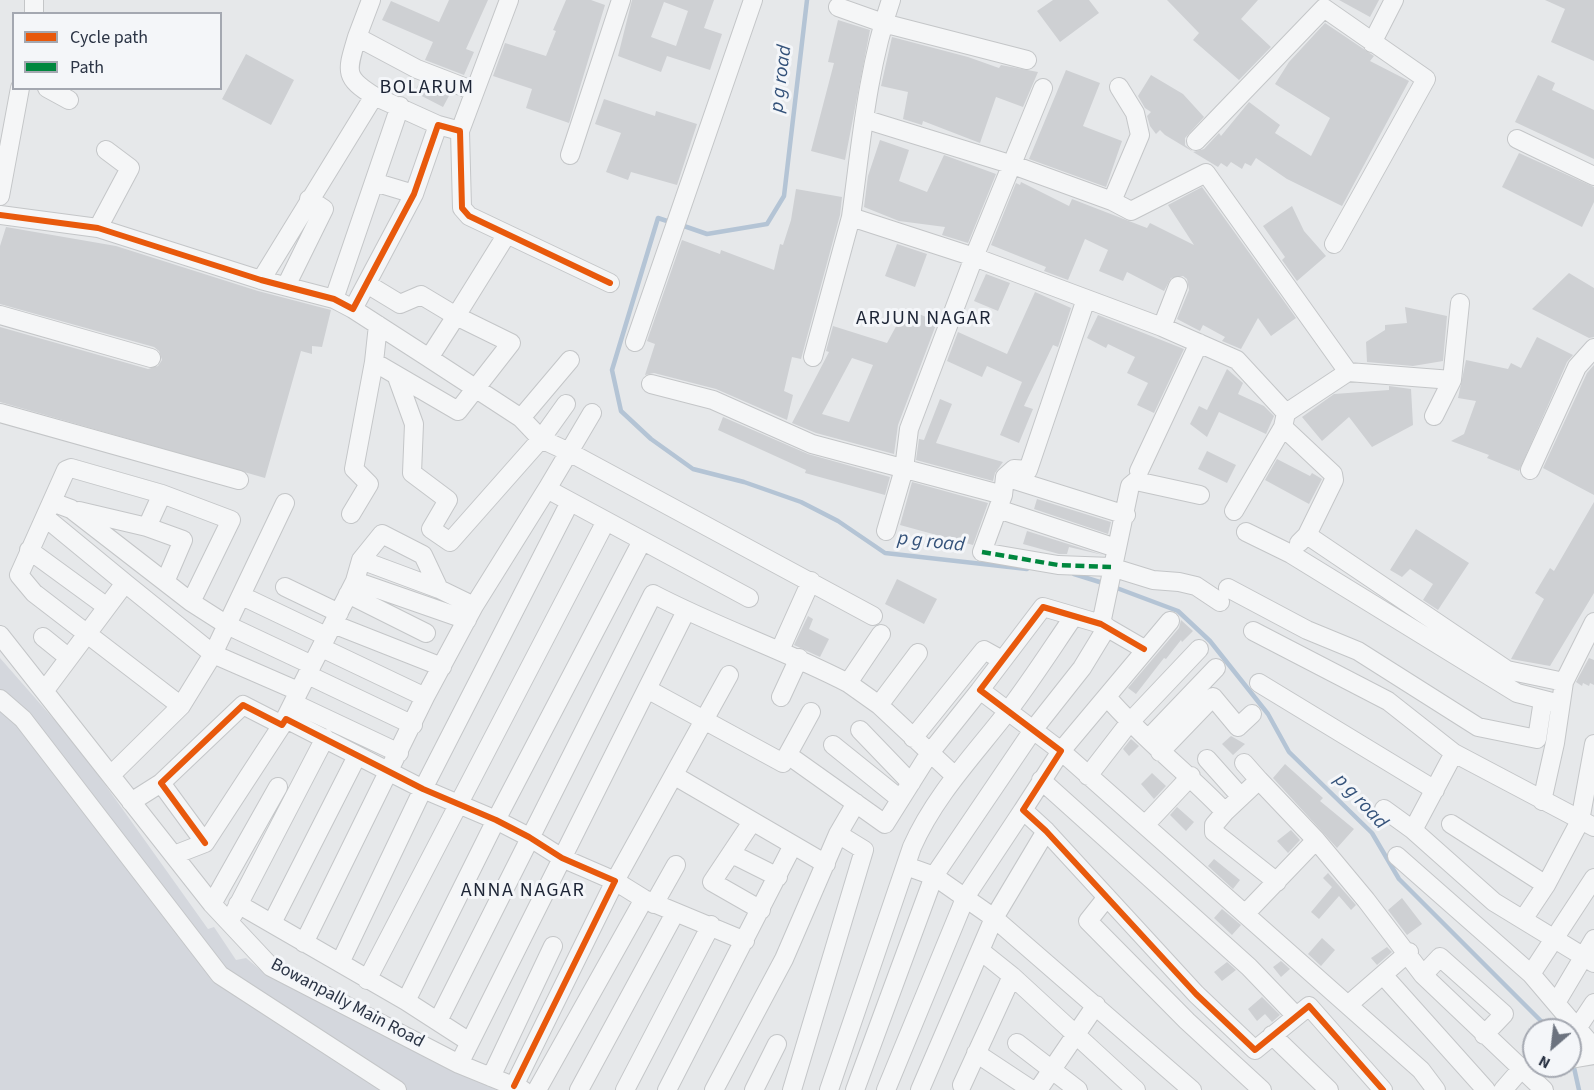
<!DOCTYPE html>
<html>
<head>
<meta charset="utf-8">
<style>
	body { margin:0 }
	#map { position:relative; width:1594px; height:1090px; overflow:hidden; background:#e6e8ea; font-family:"Source Sans 3",sans-serif }
	canvas { display:block }
	.legend { position:absolute; left:12px; top:12px; width:210px; height:78px; box-sizing:border-box; background:#f4f6f9; border:2px solid #a4a8b1; margin:0; padding:8px 10px; list-style:none; font-size:18px; color:#2b3445 }
	.legend li { display:flex; align-items:center; gap:12px; height:30px }
	.legend b { width:30px; border:2px solid #a4a8b1 }
	.north { position:absolute; left:1522px; top:1018px; width:60px; height:60px; box-sizing:border-box; background:#f4f6f9; border:2px solid #a4a8b1; border-radius:50%; rotate:208deg; font-size:16px; font-weight:700; line-height:24px; text-align:center; color:#2b3445 }
	.north::after { content:''; display:block; margin:auto; width:21px; height:27px; background:#6c737f; clip-path:polygon(50% 0,100% 100%,50% 72%,0 100%) }
</style>
</head>
<body>
<div id="map">
<canvas width="1594" height="1090"></canvas>
<ul class="legend">
<li><b style="height:8px;background:#e8590c"></b>Cycle path</li>
<li><b style="height:8px;background:#00873e"></b>Path</li>
</ul>
<div class="north">N</div>
</div>
<script>
const c = document.querySelector('canvas').getContext('2d');
c.lineJoin = 'round';
function fillPath(path, color) {
  c.fillStyle = color;
  c.fill(path, 'evenodd');
}
function strokePath(path, color, width, dash) {
  c.strokeStyle = color;
  c.lineWidth = width;
  c.lineCap = dash ? 'butt' : 'round';
  c.setLineDash(dash || []);
  c.stroke(path);
}
function label(font, color, halo, rows, align = 'center') {
  c.font = font + ' "Source Sans 3",sans-serif';
  c.lineWidth = 6;
  c.setLineDash([]);
  c.textBaseline = 'middle';
  c.strokeStyle = halo;
  c.fillStyle = color;
  for (const [text, x, y, turn = 0] of rows) {
    c.save();
    c.translate(x, y);
    c.rotate((+turn || 0) * Math.PI / 180);
    c.textAlign = isNaN(turn) ? turn : align;
    if (halo) c.strokeText(text, 0, 0);
    c.fillText(text, 0, 0);
    c.restore();
  }
}
const built = new Path2D(`
	M0,658l79,90 129,181 6,-2 22,33 10,-2 17,14 234,118h-497z`);
const stream = new Path2D(`
	M673,223l-15,-5 -46,152 9,41 30,28 42,30 51,13 57,20 37,19 47,32 142,16
	M681,225l26,9 60,-10 17,-28 23,-196
	M1074,574l32,10
	M1114,587l64,24 32,30 58,73 21,38 83,81 27,46 151,151
	M1573,1063l6,27`);
const building = new Path2D(`
	M449,0h39l-22,49 8,3 -10,23 -39,-15 8,-18 -51,-22 9,-19 48,21z
	M566,0h25l14,5 -36,118 -43,-15 6,-19 -39,-13 12,-33 41,13 10,-25 -3,-1z
	M632,0h82l-10,28 18,6 -12,36 -43,-14 -6,16 -43,-16zM664,2l24,9 -12,35 -25,-9z
	M1053,0h36l10,13 -39,29 -23,-31z
	M1167,0h91l-17,19 30,28 -32,33 -46,-40 6,-7z
	M1339,0h40l-9,17z
	M1545,0h49v61l-43,-19 14,-33z
	M838,20l32,10 -25,130 -34,-9 23,-88 -6,-1z
	M1325,23l49,33 -4,5 39,20 -67,125 -55,-27 -31,-21 -5,8 -6,-3 -3,6 -11,-7 -4,5 -6,-4 -3,4 -53,-32 -5,-5 -4,4 -6,-8 -3,-10 4,-4 -6,-4 -7,-12 13,-21 32,19 21,23 -19,21v7l8,7 11,-3 15,-16 2,3 28,-34 31,23 -5,8 36,23 19,-38 -55,-34 14,-22z
	M892,37l76,20 31,11 2,-3 37,7 -15,35 -27,-10 -16,46 -57,-22 -1,4 -19,-6 5,-27 -27,-6z
	M246,54l48,26 -23,45 -49,-26z
	M1066,70l34,13 -17,43 39,15 -16,46 -77,-28z
	M1538,75l17,8 -3,7 42,20v49l-79,-37z
	M420,82l30,12 -7,13 -29,-15z
	M604,99l51,17 1,-5 41,13 -20,61 -46,-13 -3,8 -22,-8 15,-39 -26,-9z
	M880,140l29,10 -10,31 28,11 17,-37 52,19 -28,69 -26,-8 3,-8 -46,-6 -35,-14 4,-31z
	M1519,153l75,34v15l-12,25 -80,-40z
	M1021,182l48,24 3,-7 75,29 3,-5 44,22 -26,-40 34,-18 94,131 -25,18 -13,-18 -17,31 -19,-8 3,-4 -22,-12 -3,6 -23,-12 12,-29 -2,-11 -4,-3 -12,2 -7,13 -37,-19 -4,9 -24,-10 9,-21 -23,-11 -17,41 -24,-9 2,-4 -55,-22 25,-62 4,2z
	M796,189l46,8 -2,18 -39,144 -9,-2 -8,34 9,4 -6,25 -71,-31 -62,-16 -9,2 10,-31 -8,-3 35,-101 38,14 1,-4 53,20 6,-26 3,1 8,-25z
	M1292,206l12,25 22,25 -29,25 -15,-21 3,-3 -22,-31z
	M6,227l110,19 142,45 73,19 -9,37 -10,-1v8l-11,-3 -36,127 -265,-76v-75l148,42 10,-3 4,-6 -3,-9 -5,-4 -154,-43v-58z
	M897,244l30,10 -12,33 -30,-11z
	M1569,273l25,15v49l-5,1 -57,-29z
	M986,274l24,9 -12,28 -24,-10z
	M1035,292l36,16 -13,39 -5,-2 -29,61 9,3 -14,34 -19,-8 22,-53 -35,-16 -5,11 -35,-16 11,-29 49,22z
	M1405,307l42,9 -4,45 -30,5 -46,-4 -1,-20 19,-12v-5l22,-2z
	M906,308l31,14 -39,103 -4,29 -78,-21 -24,-10 37,-71 -3,-1 7,-25 54,17zM852,358l21,7 -24,57 -27,-8z
	M1098,315l86,34 -30,64 -17,-8 11,-22 -21,-10 8,-16 -27,-13 -2,4 -19,-10z
	M1537,337l36,18 -6,7 -48,109 -32,-13 2,-3 -38,-14 13,-7 12,-33 -18,-3 8,-38 42,9 3,-6 10,5z
	M1594,365v130l-51,-27 44,-95z
	M1227,369l16,14 -5,11 26,12 10,10 -8,18 -47,-22 -12,25 -17,-13 9,-18 8,4z
	M1389,386l22,3 2,36 -41,22 -23,-30 -27,24 -20,-24 32,-23 55,-4z
	M940,399l12,5 -16,39 67,19 -8,11 -2,8 -77,-21 3,-21 5,1z
	M723,417l85,37 82,23 -5,18 -80,-22 1,-3 -88,-40z
	M1207,451l29,14 -9,18 -29,-14z
	M1277,459l33,17 2,-3 10,6 -13,25 -44,-24z
	M912,482l76,21 -15,42 -73,-20z
	M1037,499l74,23 -3,12 -74,-25z
	M1594,502v91l-44,73 -39,-7 33,-60 -9,-6 15,-25 4,3z
	M1416,529l53,34 -31,47 -15,-10 10,-16 -23,-15 -8,8 -12,-7z
	M1027,531l76,24 -34,-8 -2,7h-8l-36,-10z
	M897,579l40,20 -13,25 -39,-20z
	M808,616l5,3 -4,10 20,10 -9,18 -26,-12z
	M1181,620l12,11 -11,11 -1,-2 -15,19 -2,-1 -28,36 -8,-6 51,-60z
	M1589,658l5,2v25l-4,-2 -1,3 -6,-3 -1,3 -6,-4z
	M1231,736l14,8 -12,11 -11,-11z
	M1131,739l8,7 -10,10 -6,-7z
	M1285,764l38,34 -3,3 34,28 -17,19 -64,-70z
	M1152,773l14,13 -12,13 -13,-15z
	M1177,807l17,15 -8,9 -16,-16z
	M1291,830l9,10 -12,13 -11,-12z
	M1214,859l26,21 -7,9 -25,-23z
	M1328,873l28,32 -5,5 -12,-14 -20,23 -8,-7 21,-25 -9,-9z
	M1402,898l20,26 -15,11 -19,-25z
	M1222,909l19,16 -9,10 -18,-17z
	M1322,938l13,12 -14,16 -13,-12z
	M1387,947l5,5 -15,13 -6,-7z
	M1281,961l9,8 -9,8 -8,-10z
	M1227,962l9,8 -14,11 -8,-9z
	M1262,997l18,18 -8,7 -7,-8 -8,7 -9,-12z`);
const minor = new Path2D(`
	M371,0l-14,37 60,32 57,22
	M838,7l45,16 144,37
	M34,14v-14
	M357,37c-10,34 -14,40 17,59
	M1372,43l22,-43
	M47,88l22,12
	M1043,88l-69,169 188,70 75,33 49,53
	M864,119l149,46 99,36 19,10 75,-38 142,199
	M460,131l49,-131
	M1517,139l77,37
	M1196,141l128,-133 102,71 -92,165
	M570,155l51,-155
	M374,182l40,12
	M0,196l20,-108
	M1112,201l28,-66 -5,-22 -16,-26
	M0,215l98,13 163,52 73,19 19,10 61,-115 24,-69 22,6 2,77 7,8 141,67
	M98,228l32,-60 -24,-18
	M261,280l113,-184 64,29
	M286,286l38,-77 -15,-10
	M334,299l66,-193
	M1086,299l-58,171 -14,-1 -9,8 -2,18 -21,57 76,13 53,2 42,13 26,2 17,4 24,16
	M353,309l76,49 27,-42 -35,-21 -21,9 -33,-20
	M0,315l151,43
	M378,325l-4,37 84,49 53,-68 -55,-27 51,-82
	M1162,327l16,-41
	M635,342l118,-342
	M813,357l38,-140
	M429,358l92,60 20,21 28,13 23,-39
	M397,377l17,47 -2,49 36,27 -17,29 19,13 91,-103 25,-35
	M651,384l62,16 99,44 191,51
	M0,413l239,67
	M1434,416l18,-36
	M521,418l49,-58
	M1283,427l50,47 1,6 -27,55 -8,8
	M1530,470l47,-103 17,-19
	M1139,471l60,-128
	M1005,477l121,38
	M52,502l19,7 120,93 36,23 85,40 43,-84 6,-21 78,29 35,17 73,-117
	M998,509l118,39
	M79,511l68,16 36,13 -18,42
	M1234,511l49,-84 3,-14 62,-41 104,8 8,-77
	M351,514l18,-30 -15,-15 20,-107
	M46,518l79,65
	M147,527l15,-33
	M886,531l18,-62 5,-40 65,-172 -123,-40c10,-72 16,-148 40,-217
	M1246,532l45,22 226,139 43,11
	M1307,535l200,135 57,12
	M29,550l78,57
	M361,560l21,-26 41,21 16,34
	M355,581l112,39
	M285,587l54,26
	M1228,588l79,42 51,21 120,76 59,12 6,-39
	M348,594l78,39
	M242,596l84,40 -4,12 103,49
	M749,598l-202,-109 22,-37 304,164
	M1170,621l-109,130 360,319 15,20
	M333,624l109,43
	M1101,624l29,-138 6,-5 64,14
	M1253,631l135,70 66,52 140,74
	M0,635l212,269 59,63 188,97 64,26
	M43,637l26,21
	M1144,649l-43,-25 -58,-17 -63,83 81,61 -38,59 23,21 150,163 59,56 54,-44 74,84
	M780,650l31,-69
	M312,665l-4,10 105,50
	M729,675l-114,206 29,18 101,42
	M848,683l31,22 76,71
	M1259,683l176,107
	M647,689l136,74 28,-51
	M45,690l80,-107 88,71 85,37
	M781,697l18,-39
	M1107,697c36,42 80,75 118,115l34,-32 57,60 50,60 57,75 121,115
	M0,699l23,20 197,256 177,115
	M293,703l106,50
	M879,705l39,-52
	M181,706l-147,-113 -15,-18 47,-105 5,-2 91,26 69,26 -40,82
	M860,730l51,53
	M913,738l71,-88 18,10
	M1148,739l68,-71
	M833,745l67,54
	M1160,752l53,-55 25,30 14,-13
	M788,755l97,69 44,-70 51,-64
	M1207,759l34,38
	M1244,763l15,17
	M111,775l70,-69 32,-52 72,-151
	M675,776l151,88
	M1088,776l41,-53 70,-74
	M1041,780l208,187 47,49
	M1542,801l13,-58 9,-61 30,-60
	M131,802l30,-19
	M1384,809l29,21 81,72 100,61
	M1225,812l-11,13v7l63,50
	M752,822l-40,60 49,28
	M1146,824l45,-48
	M1451,824l95,61
	M1413,830l41,-77
	M205,843l-44,-60 82,-78 39,20 4,-6 137,70 73,31 33,17 33,21 53,23 -101,205
	M732,854l46,23
	M174,855l31,-12 77,-118 30,-60
	M1397,856l134,118 63,74
	M906,866l28,10 60,42 198,172
	M1107,897l-19,24 99,100 75,69
	M212,904l66,-117
	M238,904l168,97 62,40
	M654,904l22,-39
	M1246,913l70,-73
	M233,915l92,-177
	M1524,918l22,-33 34,-64 14,-77
	M272,923l85,-167
	M304,943l121,-246 49,-91
	M982,952l30,24 124,114
	M340,963l83,-174 147,-287
	M1531,974l63,-96
	M1383,975l103,115
	M1423,975l17,-18 64,57 -20,21
	M367,980l239,-459
	M406,1001l90,-181 146,-279
	M1556,1003l38,-64
	M1348,1005l61,-53
	M438,1021l215,-427c63,33 131,56 195,89l33,-49
	M1578,1027l16,-24
	M1272,1035l57,55
	M1017,1043l61,47
	M976,1053l56,37
	M1570,1059l24,-4
	M459,1064l227,-453
	M491,1077l62,-131
	M962,1085l50,-109
	M537,1090l107,-191
	M579,1090l96,-177
	M625,1090l86,-165
	M667,1090l126,-245
	M714,1090l70,-131 54,-125 18,-31
	M754,1090l23,-46
	M792,1090l72,-240 -26,-16
	M829,1090l83,-243c23,-52 62,-92 96,-136 23,-30 44,-63 66,-95
	M855,1090l79,-214 99,-146 49,-62 25,-41
	M886,1090l80,-194 57,-86
	M920,1090l74,-172 52,-87
	M1038,1090l58,-85
	M1503,1090l20,-23 10,-1`);
const quiet = new Path2D(`
	M982,552l76,13 53,2`);
const cycleway = new Path2D(`
	M0,215l98,13 163,52 73,19 19,10 61,-115 24,-69 22,6 2,77 7,8 141,67
	M1144,649l-43,-25 -58,-17 -63,83 81,61 -38,59 23,21 150,163 59,56 54,-44 74,84
	M205,843l-44,-60 82,-78 39,20 4,-6 137,70 73,31 33,17 33,21 53,23 -101,205`);
const streetNames = [
	["Bowanpally Main Road",347,1004,28]
];
const waterNames = [
	["p g road",782,79,-83],
	["p g road",931,543,6],
	["p g road",1360,802,47]
];
const neighbourhoodNames = [
	["BOLARUM",427,89],
	["ARJUN NAGAR",924,320],
	["ANNA NAGAR",523,892]
];
fillPath(built, '#d4d7dd');
strokePath(stream, '#b4c4d5', 4.5);
fillPath(building, '#ced0d3');
strokePath(minor, '#c4c6c8', 20);
strokePath(minor, '#f5f6f7', 18);
strokePath(quiet, '#00873e', 4.5, [9, 4.5]);
strokePath(cycleway, '#e8590c', 6);
label('18px', '#2b3445', '#f4f6f9', streetNames);
label('italic 20px', '#34527a', '#f4f6f9', waterNames);
c.letterSpacing = '1.5px';
label('20px', '#1d2536', '#f4f6f9', neighbourhoodNames);
c.letterSpacing = '0px';
</script>
</body>
</html>
